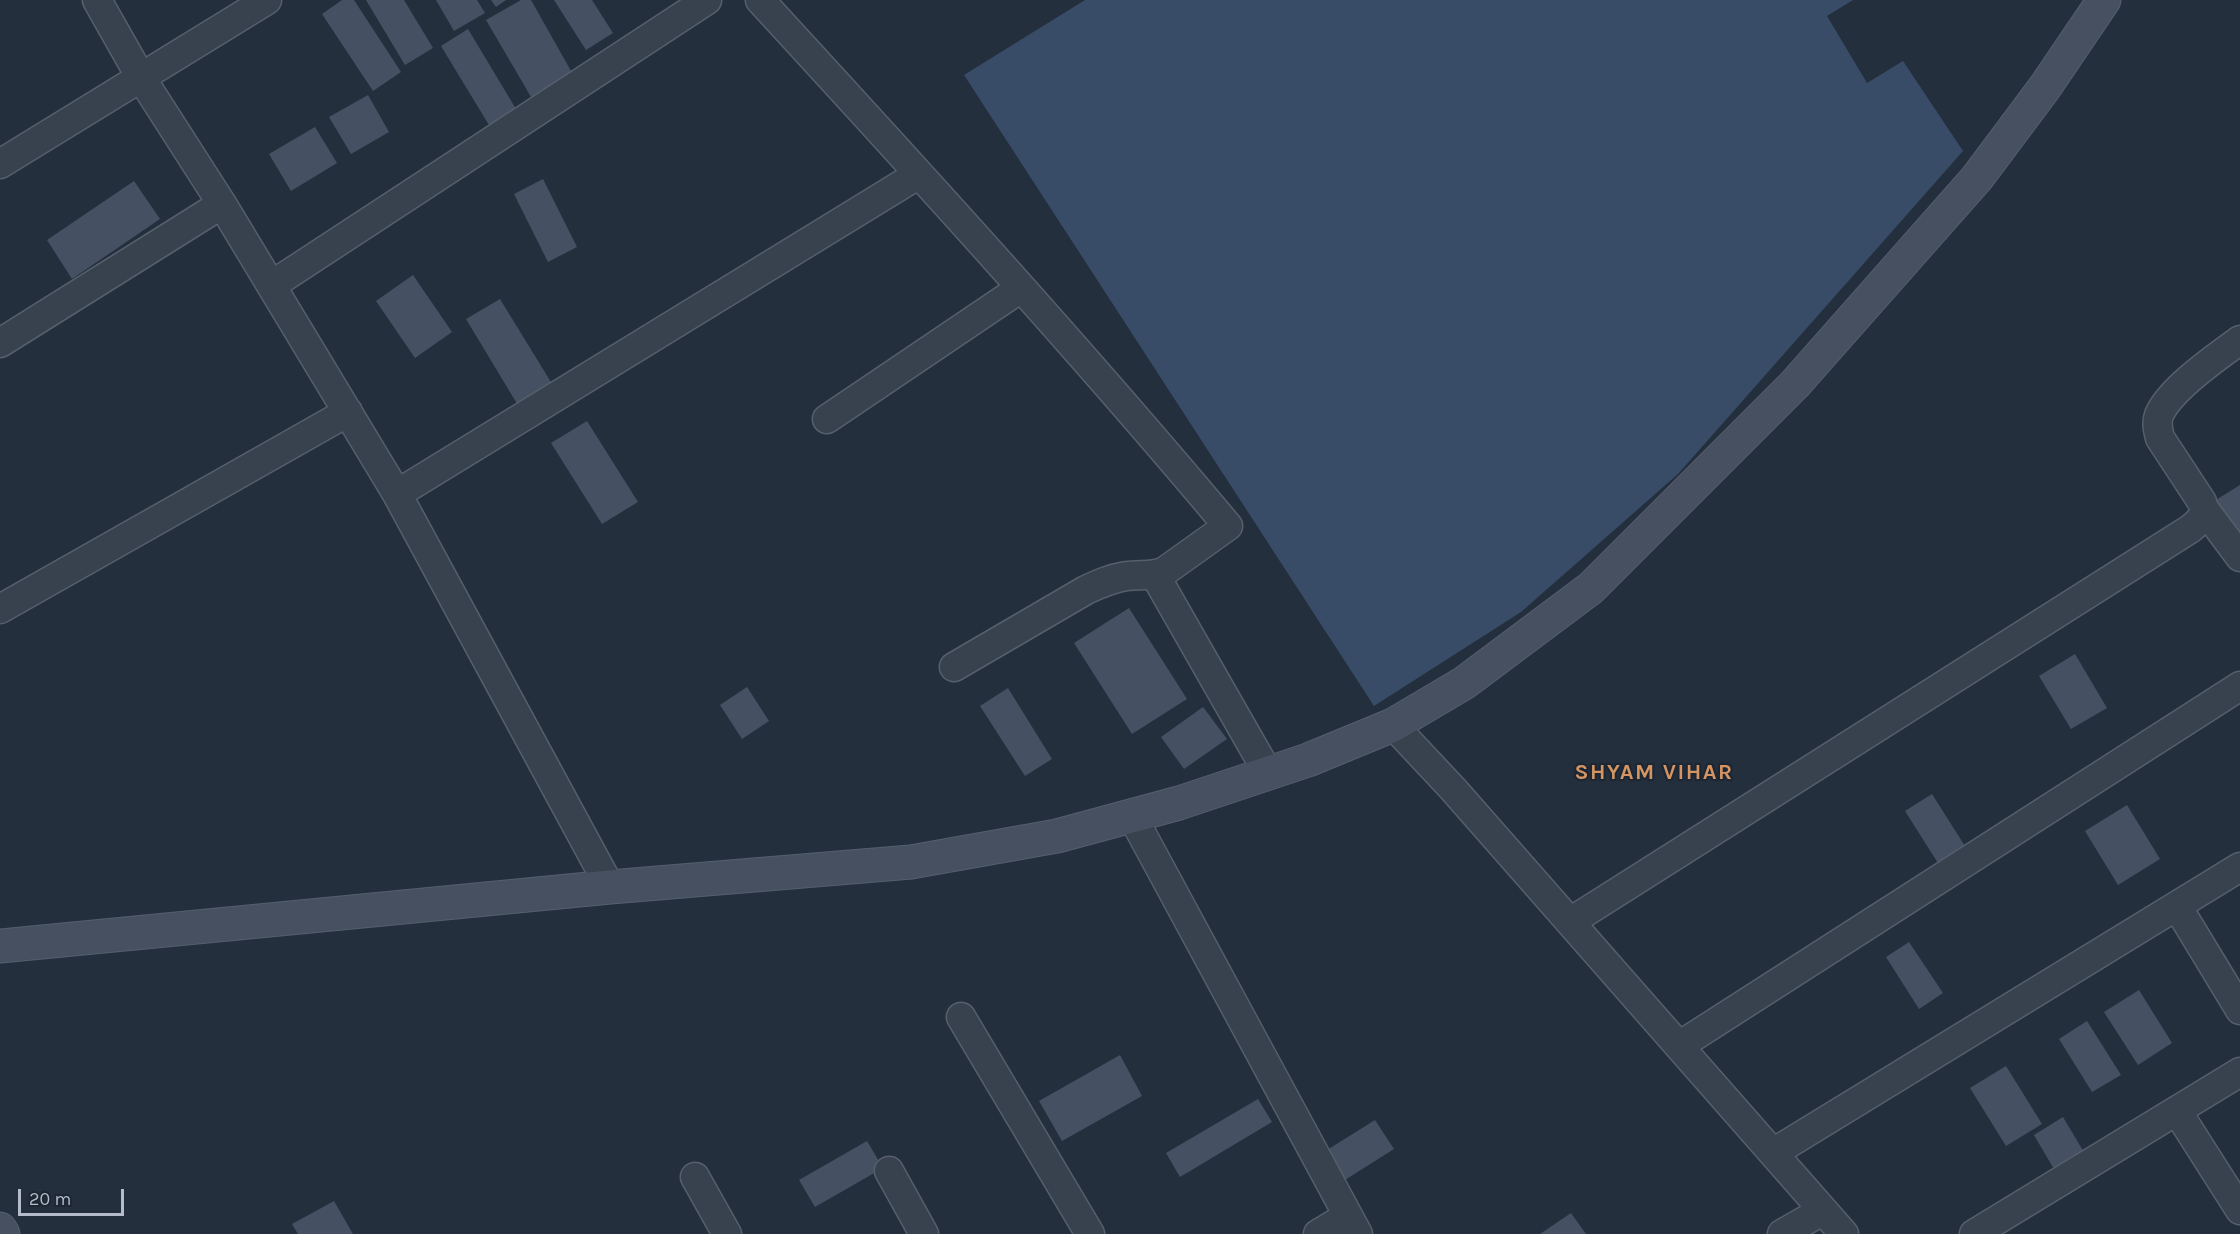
<!DOCTYPE html>
<html>
<head>
<meta charset="utf-8">
<style>
	body { margin:0 }
	#map { position:relative; width:2240px; height:1234px; overflow:hidden; background:#242f3e; font-family:Karla,sans-serif }
	canvas { display:block }
	.scale { position:absolute; left:18px; top:1189px; width:106px; height:27px; box-sizing:border-box; border:3px solid #b4bcc9; border-top:0; padding-left:8px; font-size:18px; line-height:21px; white-space:nowrap; color:#b4bcc9; -webkit-text-stroke:4px #1d2633; paint-order:stroke }
</style>
</head>
<body>
<div id="map">
<canvas width="2240" height="1234"></canvas>
<div class="scale">20 m</div>
</div>
<script>
const c = document.querySelector('canvas').getContext('2d');
c.lineJoin = 'round';
function fillPath(path, color) {
  c.fillStyle = color;
  c.fill(path, 'evenodd');
}
function strokePath(path, color, width, dash) {
  c.strokeStyle = color;
  c.lineWidth = width;
  c.lineCap = dash ? 'butt' : 'round';
  c.setLineDash(dash || []);
  c.stroke(path);
}
function label(font, color, halo, rows, align = 'center') {
  c.font = font + ' Karla,sans-serif';
  c.lineWidth = 4.5;
  c.setLineDash([]);
  c.textBaseline = 'middle';
  c.strokeStyle = halo;
  c.fillStyle = color;
  for (const [text, x, y, turn = 0] of rows) {
    c.save();
    c.translate(x, y);
    c.rotate((+turn || 0) * Math.PI / 180);
    c.textAlign = isNaN(turn) ? turn : align;
    if (halo) c.strokeText(text, 0, 0);
    c.fillText(text, 0, 0);
    c.restore();
  }
}
const water = new Path2D(`
	M1085,0h768l-26,16 40,67 36,-22 60,90 -285,323 -157,138 -147,94 -410,-631z`);
const building = new Path2D(`
	M342,0h12l47,72 -28,19 -51,-77z
	M366,0h38l29,48 -28,17z
	M436,0h41l8,13 -31,18z
	M491,0h15l-10,7z
	M521,0h10l44,78 -41,24 -48,-82z
	M554,0h38l21,33 -27,17z
	M468,29l51,85 -27,16 -51,-84z
	M368,95l21,37 -38,22 -22,-37z
	M315,127l22,36 -46,28 -22,-37z
	M543,179l34,68 -29,15 -34,-68z
	M134,181l26,38 -88,60 -25,-39z
	M413,275l39,57 -37,26 -39,-57z
	M500,299l54,88 -35,20 -53,-88z
	M587,421l51,81 -36,22 -51,-81z
	M2240,485v61l-29,-43z
	M1129,608l58,91 -55,35 -58,-91z
	M2075,654l32,54 -36,21 -32,-53z
	M747,687l22,34 -27,18 -22,-34z
	M1008,688l44,71 -27,17 -45,-70z
	M1203,707l24,32 -43,30 -23,-32z
	M1932,794l38,60 -27,17 -38,-60z
	M2127,805l33,54 -42,26 -33,-54z
	M1909,942l34,51 -24,16 -33,-52z
	M2139,990l33,53 -34,22 -34,-53z
	M2087,1021l34,54 -29,17 -33,-53z
	M1120,1055l22,41 -80,45 -23,-40z
	M2006,1066l36,58 -36,22 -36,-58z
	M1258,1099l14,23 -92,55 -14,-24z
	M2063,1117l25,42 -30,17 -24,-41z
	M1375,1120l19,29 -57,36 -18,-30z
	M867,1141l16,27 -68,39 -16,-27z
	M334,1201l19,33h-55l-6,-10z
	M1571,1213l15,21h-46z`);
const street = new Path2D(`
	M97,0l43,76 82,128 175,290 213,393
	M760,0c159,173 317,346 468,526l-63,45c-12,6 -25,3 -38,5 -15,2 -28,8 -41,14l-132,77
	M0,164l267,-164
	M272,285l435,-285
	M0,343l222,-139
	M827,419l194,-131
	M397,494l522,-320
	M2205,510l35,47
	M1155,575l113,198
	M0,609l348,-197
	M1393,725l60,64 391,445
	M1132,816l226,418
	M2177,906l63,104
	M1570,922l620,-393c10,-8 17,-14 12,-27l-42,-64c-2,-8 -4,-15 -1,-23 11,-26 58,-58 81,-75
	M961,1017l129,217
	M1679,1046l561,-360
	M2177,1111l63,99
	M1773,1153l467,-286
	M889,1171l35,63
	M695,1177l32,57
	M1318,1234l30,-18
	M1782,1234l40,-23
	M1974,1234l266,-162`);
const secondary = new Path2D(`
	M0,946l610,-59 301,-25 146,-26 122,-33 129,-43 85,-35 71,-42 127,-95 204,-204 182,-206 68,-91 59,-87
	M0,1229l3,5`);
const districtNames = [
	["SHYAM VIHAR",1654,773]
];
fillPath(water, '#394c67');
fillPath(building, '#455162');
strokePath(street, '#565f6c', 31);
strokePath(secondary, '#565f6c', 35);
strokePath(street, '#38414e', 28);
strokePath(secondary, '#465061', 33);
c.letterSpacing = '1.5px';
label('bold 22px', '#d59563', '#1d2633', districtNames);
c.letterSpacing = '0px';
</script>
</body>
</html>
